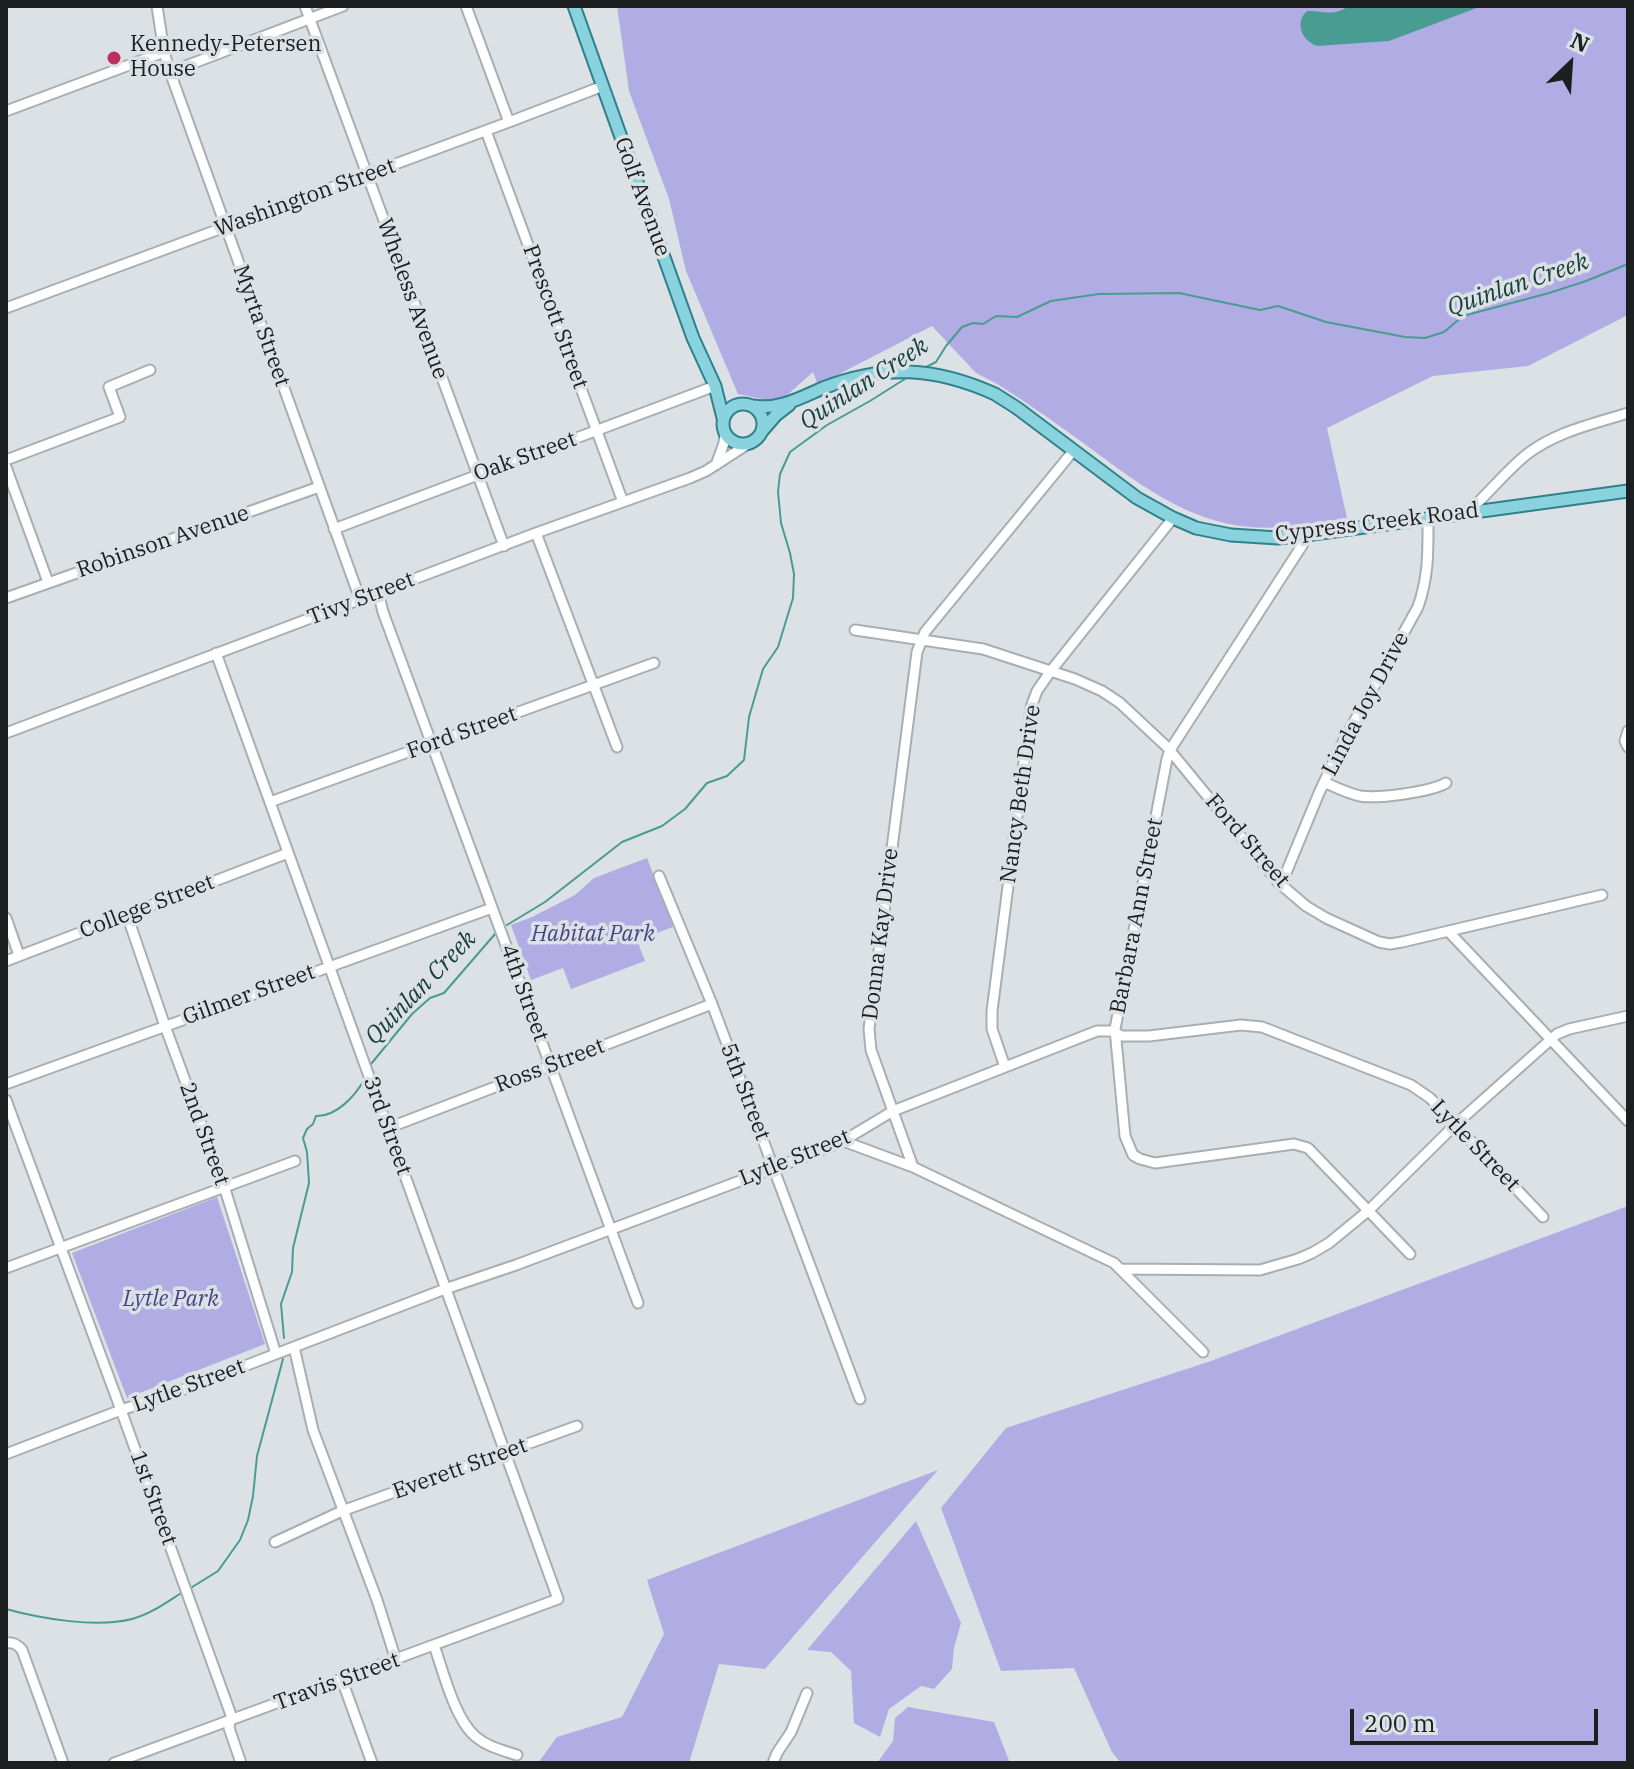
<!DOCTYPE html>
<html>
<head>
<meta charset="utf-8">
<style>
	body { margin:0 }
	#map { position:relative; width:1634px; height:1769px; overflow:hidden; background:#dbe1e5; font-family:"IBM Plex Serif",serif }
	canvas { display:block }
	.frame { position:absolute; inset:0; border:8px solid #1c1e1f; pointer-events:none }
	.north { position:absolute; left:1530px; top:24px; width:80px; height:80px; -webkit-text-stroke:6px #dbe1e5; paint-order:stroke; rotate:25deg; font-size:22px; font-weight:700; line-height:32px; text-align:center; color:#1c1e1f }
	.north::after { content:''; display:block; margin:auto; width:28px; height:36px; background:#1c1e1f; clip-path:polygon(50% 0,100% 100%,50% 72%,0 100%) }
	.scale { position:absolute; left:1350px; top:1709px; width:248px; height:36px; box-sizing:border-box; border:4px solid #1c1e1f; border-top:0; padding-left:10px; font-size:24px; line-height:28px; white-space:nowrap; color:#1c1e1f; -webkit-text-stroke:6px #dbe1e5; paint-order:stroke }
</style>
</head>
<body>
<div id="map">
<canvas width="1634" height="1769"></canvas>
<div class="frame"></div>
<div class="north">N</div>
<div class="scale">200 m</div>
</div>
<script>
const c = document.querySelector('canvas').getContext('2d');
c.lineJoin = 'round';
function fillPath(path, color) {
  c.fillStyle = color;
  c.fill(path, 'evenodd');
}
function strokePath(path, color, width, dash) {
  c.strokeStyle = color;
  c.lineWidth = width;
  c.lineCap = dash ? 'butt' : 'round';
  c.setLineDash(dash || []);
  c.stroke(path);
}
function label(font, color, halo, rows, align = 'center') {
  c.font = font + ' "IBM Plex Serif",serif';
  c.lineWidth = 7;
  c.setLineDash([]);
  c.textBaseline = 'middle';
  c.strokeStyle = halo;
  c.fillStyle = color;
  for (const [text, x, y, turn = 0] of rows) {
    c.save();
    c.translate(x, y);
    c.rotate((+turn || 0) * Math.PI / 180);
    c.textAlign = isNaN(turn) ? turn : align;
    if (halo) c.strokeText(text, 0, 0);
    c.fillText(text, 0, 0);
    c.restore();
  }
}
const green = new Path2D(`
	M617,6h1011v309l-100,51 -95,10 -106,52 20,90c-32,5 -65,12 -98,9 -64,-6 -114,-46 -163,-82 -29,-21 -57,-41 -87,-60l-23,-12 -44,-47 -114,59 -5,-13 -28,25 -13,4 -34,-7 -52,-123 -17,-72 -40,-108z
	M647,858l26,69 -36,13 8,21 -74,28 -8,-21 -32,12 -20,-55 21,-8 43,-22 19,-17z
	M217,1197l48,147 -138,54 -55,-145z
	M1628,1206v557h-507l-9,-11 -38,-84 -73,3 -60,-163 65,-80 202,-66z
	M938,1470l-173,199 -46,-5 -30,99h-151l19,-26 65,-20 42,-83 -17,-54z
	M916,1521l45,102 -7,25 -2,21 -18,20 -13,-3 -32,23 -9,28 -26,-14 -3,-52 -20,-19 -24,-2z
	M908,1707l86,15 16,41h-133l16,-22 2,-23z`);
const water = new Path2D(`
	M1349,6h133l-93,35 -72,5c-15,-5 -23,-24 -10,-35 19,0 25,6 42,-5z`);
const stream = new Path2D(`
	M924,368l12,-6 10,-16 16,-19 11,-4 10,1 13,-8 21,1 34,-16 48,-7 80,-1 81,17 18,-4 48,16 79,15 20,1 19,-6 19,-16 86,-23 37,-12 42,-17
	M507,925l38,-23 77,-60 40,-16 23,-17 22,-26 20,-7 17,-16 5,-43 14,-48 15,-22 15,-49 1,-24 -4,-21 -9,-30 -3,-31 2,-18 10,-22 37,-27 43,-24 38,-24
	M371,1064l41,-50 18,-16 14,-5 51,-59
	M284,1338l-3,-34 11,-32 1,-24 16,-65 -2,-31 -4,-14 4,-9 6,-5 3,-8c20,1 39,-20 48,-36
	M189,1589l29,-18 22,-31 8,-20 5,-24 4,-40 26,-97
	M6,1609c36,10 91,19 126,10 19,-5 35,-17 51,-27`);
const minor = new Path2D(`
	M157,6l7,46 6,20 190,527
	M305,6l199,540
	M466,6l43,116
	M170,72l173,-66
	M6,111l158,-59
	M486,131l137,371
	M6,308l503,-186 94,-36
	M1074,450l-149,182 -8,20 -48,377 2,21 42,117 201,96 89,89
	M6,460l114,-43 -11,-30 41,-17
	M716,465l8,-22 1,-8
	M6,467l42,115
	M1468,512c20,-18 37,-40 58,-57 29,-23 67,-31 102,-42
	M334,529l381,-143
	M536,533l81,214
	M1306,535l-3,9 -133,206 -3,9 -52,270 10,107 8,19 7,4 15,4 139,-19 14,4 102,106
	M378,592l5,20 255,691
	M6,598l313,-111
	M855,630l128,19 92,30 27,12 18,12 47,44 112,136 27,23 20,12 53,24 11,2 12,-2 200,-47
	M1628,731l-3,10 3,6
	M6,733l530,-200 154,-55 16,-7 42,-27
	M1324,782c11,5 23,11 36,14 18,3 70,-4 86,-13
	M270,802l384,-139
	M659,876l53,128 148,395
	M1281,885l38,-92 25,-53 74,-133c11,-32 10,-56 10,-89
	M127,915l38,111 59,160 52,168
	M6,918l13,37
	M1449,932l179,189
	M6,961l282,-108
	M1005,1067l-13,-38v-18l39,-304 6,-16 13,-19 123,-154
	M6,1084l486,-176
	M6,1100l115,310 110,305 -2,13 12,35
	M388,1128l324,-124
	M843,1141l70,26
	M6,1268l289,-107
	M1120,1269l140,1 38,-11 14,-6 17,-10 39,-32 88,-87 101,-90 12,-5 59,-13
	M294,1347l19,83 64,170 19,60
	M6,1454l115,-44 61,-20 263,-101 71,-24 301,-113 26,-11 50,-30 204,-80h15l10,5h27l92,-11 21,2 149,58 19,13 113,119
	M275,1542l67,-31 235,-85
	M6,1643c7,-1 11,1 16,7l41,113
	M434,1645c9,26 21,75 42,92 12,10 26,13 41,18
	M342,1680l30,83
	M114,1763l444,-164 -342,-946
	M773,1763l4,-10 14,-21 16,-39`);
const major = new Path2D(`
	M574,6l119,332 22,48 8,32
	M723 424a20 20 0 1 1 40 0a20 20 0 1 1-40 0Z
	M753,406c26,4 47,-8 70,-18 62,-24 112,-21 172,6l22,14 120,90 36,20 23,10 35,7 47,3 28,-3 322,-44
	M763,430l13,-15 13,-10`);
const markers = [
	[114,58,8,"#bc2f5f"]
];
const poiNames = [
	["Kennedy-Petersen",130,45],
	["House",130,70]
];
const streetNames = [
	["Golf Avenue",642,197,70],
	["Washington Street",305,198,-20],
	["Wheless Avenue",412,299,70],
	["Prescott Street",555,317,70],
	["Myrta Street",261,326,70],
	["Oak Street",525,457,-20],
	["Cypress Creek Road",1377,523,-7],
	["Robinson Avenue",163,542,-19],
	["Tivy Street",361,599,-21],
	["Linda Joy Drive",1366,704,-62],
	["Ford Street",462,733,-20],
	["Nancy Beth Drive",1021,794,-82],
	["Ford Street",1247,841,49],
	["College Street",147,907,-21],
	["Barbara Ann Street",1137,916,-79],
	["Donna Kay Drive",881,934,-83],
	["4th Street",524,993,70],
	["Gilmer Street",249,995,-20],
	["Ross Street",550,1066,-21],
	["5th Street",745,1092,69],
	["3rd Street",387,1126,70],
	["2nd Street",204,1134,70],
	["Lytle Street",1475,1146,46],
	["Lytle Street",795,1158,-22],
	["Lytle Street",189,1386,-20],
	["Everett Street",460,1469,-20],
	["1st Street",153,1498,70],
	["Travis Street",337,1682,-20]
];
const parkNames = [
	["Habitat Park",593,935],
	["Lytle Park",171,1300]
];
const waterNames = [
	["Quinlan Creek",1518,285,-19],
	["Quinlan Creek",864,384,-33],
	["Quinlan Creek",421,988,-46]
];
fillPath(green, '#b1ade4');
fillPath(water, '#499c91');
strokePath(stream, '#499c91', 2);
strokePath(minor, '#a8aeb1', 13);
strokePath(major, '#30808d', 15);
strokePath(minor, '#fff', 9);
strokePath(major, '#89d3de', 11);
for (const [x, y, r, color] of markers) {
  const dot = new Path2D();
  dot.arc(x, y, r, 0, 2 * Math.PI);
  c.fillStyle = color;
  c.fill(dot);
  strokePath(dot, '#dbe1e5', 3);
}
label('22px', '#1c1e1f', '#dbe1e5', poiNames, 'left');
label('22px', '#1c1e1f', '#dbe1e5', streetNames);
label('italic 22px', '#4c4187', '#dbe1e5', parkNames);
label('italic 24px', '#19403b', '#dbe1e5', waterNames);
</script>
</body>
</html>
